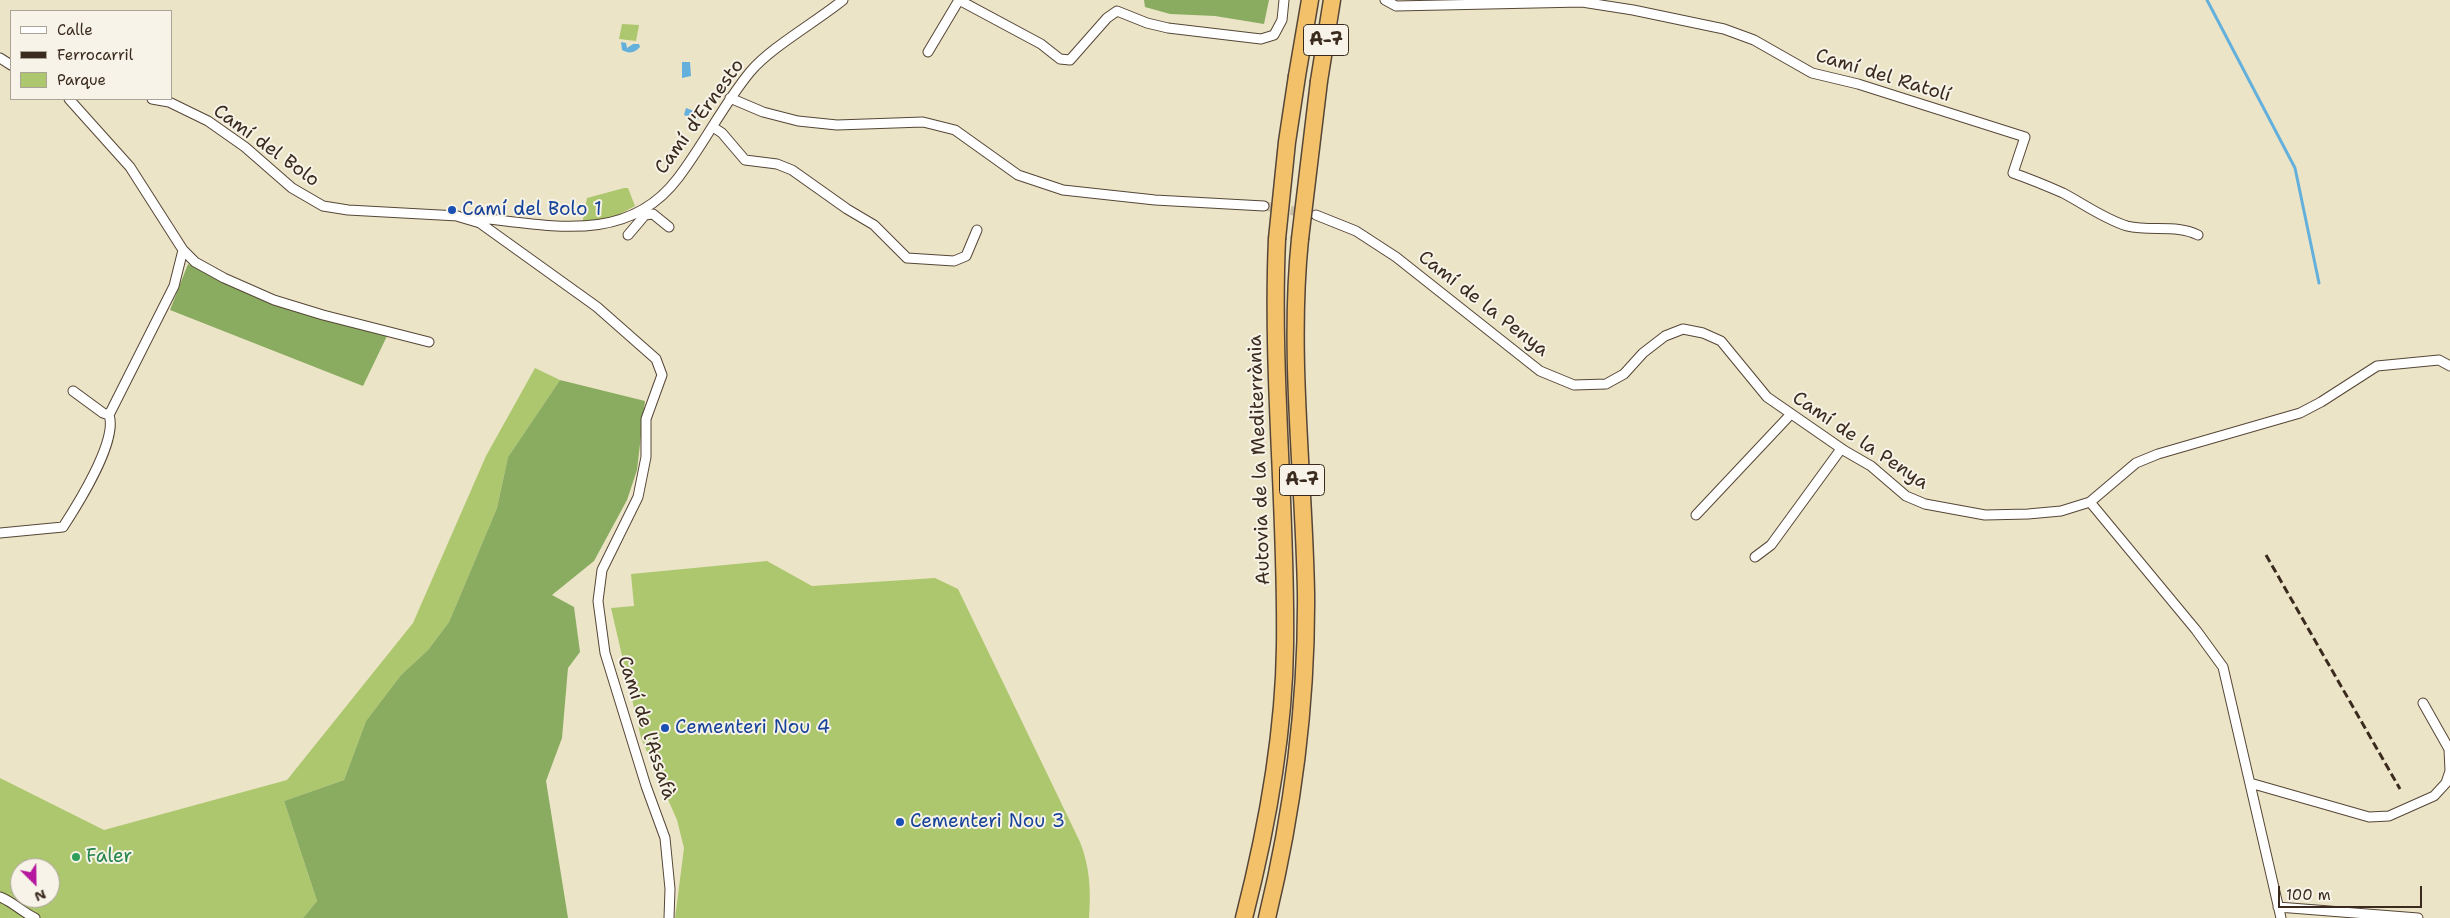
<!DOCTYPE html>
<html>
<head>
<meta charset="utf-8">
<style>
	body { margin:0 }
	#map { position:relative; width:2450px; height:918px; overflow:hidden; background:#ece4c6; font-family:"Shantell Sans",sans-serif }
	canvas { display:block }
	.legend { position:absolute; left:10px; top:10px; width:162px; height:90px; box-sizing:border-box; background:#f7f3e8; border:1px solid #aca397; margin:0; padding:6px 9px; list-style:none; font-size:15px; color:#3b2a1e }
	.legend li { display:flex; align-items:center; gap:10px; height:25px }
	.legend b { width:25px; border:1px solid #aca397 }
	.north { position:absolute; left:10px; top:858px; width:50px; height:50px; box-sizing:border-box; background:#f7f3e8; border:1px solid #aca397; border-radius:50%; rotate:157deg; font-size:14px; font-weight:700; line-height:20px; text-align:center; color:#3b2a1e }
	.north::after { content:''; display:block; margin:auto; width:18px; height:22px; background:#b5179e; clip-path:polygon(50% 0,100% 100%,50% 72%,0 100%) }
	.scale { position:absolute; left:2278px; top:886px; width:144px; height:22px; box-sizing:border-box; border:2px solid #3b2a1e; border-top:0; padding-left:6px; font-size:15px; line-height:18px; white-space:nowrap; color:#3b2a1e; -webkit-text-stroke:4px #f7f3e8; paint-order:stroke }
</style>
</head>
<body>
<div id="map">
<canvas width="2450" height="918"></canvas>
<ul class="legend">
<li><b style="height:6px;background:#fff"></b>Calle</li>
<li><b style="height:6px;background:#3b2a1e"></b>Ferrocarril</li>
<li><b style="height:14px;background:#acc76e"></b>Parque</li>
</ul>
<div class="north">N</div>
<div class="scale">100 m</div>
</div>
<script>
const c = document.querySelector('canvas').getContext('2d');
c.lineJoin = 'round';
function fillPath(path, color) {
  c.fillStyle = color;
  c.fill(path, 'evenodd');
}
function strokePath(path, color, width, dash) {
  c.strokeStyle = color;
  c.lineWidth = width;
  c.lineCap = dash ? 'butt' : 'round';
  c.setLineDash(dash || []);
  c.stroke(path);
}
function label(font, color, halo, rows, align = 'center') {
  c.font = font + ' "Shantell Sans",sans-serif';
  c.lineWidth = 4;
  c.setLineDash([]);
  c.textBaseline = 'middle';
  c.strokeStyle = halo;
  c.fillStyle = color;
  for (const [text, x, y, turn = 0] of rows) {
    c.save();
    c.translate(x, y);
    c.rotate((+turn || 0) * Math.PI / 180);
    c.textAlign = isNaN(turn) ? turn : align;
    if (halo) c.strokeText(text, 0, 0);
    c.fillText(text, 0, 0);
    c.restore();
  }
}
const green = new Path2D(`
	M622,24l17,1 -3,16 -17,-2z
	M624,188h4l7,18 -17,9 -36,10 5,-27z
	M535,368l25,12 -52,77 -11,51 -48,114 -21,28 -27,25 -35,46 -22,59 -60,21 33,100 -14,17h-303v-140l104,52 183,-50 126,-157 73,-167zM20,868h30v30h-30z
	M767,561l45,25 123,-8 23,11 122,253c10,25 11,49 9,76h-414l9,-70 -7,-28 -36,-82 -30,-130 23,-2 -3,-32z`);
const forest = new Path2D(`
	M1144,0h125l-5,24 -49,-8 -45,-2 -25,-7z
	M188,264l54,26 51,20 94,26 -24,50 -193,-76z
	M560,380l85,21 -8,69 -10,30 -33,61 -42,34 22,12 6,45 -12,16 -6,70 -16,43 22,137h-265l14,-17 -33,-100 60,-21 22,-59 35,-46 27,-25 21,-28 48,-114 11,-51z`);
const water = new Path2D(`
	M621,42l5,1 1,5 6,-4h6l1,3c-5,6 -11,7 -18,3z
	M682,62h8l1,14 -9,2z
	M686,108l13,5 1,5 -4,2 -12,-5z`);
const stream = new Path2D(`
	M2207,0l88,168 24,115`);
const minorTunnel = new Path2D(`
	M1264,206l42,7`);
const minor = new Path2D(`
	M959,0l82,44 19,15 10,1 37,-42 10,-7 30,12 21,5 93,11 13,-4 8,-15 2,-20
	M1385,0l11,6 186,-4 51,8 91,19 30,11 58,33 46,11 167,53 -12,36c17,6 34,13 50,20 21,11 41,26 64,33 24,6 50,-2 71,9
	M928,52l31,-52
	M0,58l11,7
	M730,98l33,14 35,9 39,4 86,-3 32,8 63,45 45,15 92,10 109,6
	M69,99l61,68 53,83 12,12 29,16 50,22 49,15 106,27
	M152,99l17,3 39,19 37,26 47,41 31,18 25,4 110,6
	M713,127l9,6 23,27 32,4 15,6 55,39 27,16 33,33 47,3 12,-5 11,-26
	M453,215l27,8 117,84 59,52 6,16 -16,44v38l-8,40 -36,73 -4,31 7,52 41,133 19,52 5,51 -1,29
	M1316,215l40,16 40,26 144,114 34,14 32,-1 18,-10 19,-21 22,-17 18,-7 20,4 18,8 46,56 78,54 26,15 35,30 19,8 60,11 43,-1 33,-3 29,-9 46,-39 22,-9 142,-41 21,-11 56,-36 62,-6 11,6
	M471,217c74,7 155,30 207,-39 26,-34 45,-73 72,-106 21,-25 66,-50 93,-72
	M628,235l17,-20 8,-1 16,13
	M73,391l30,22 6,2 65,-129 9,-36
	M2090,502l106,128 27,37 58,251
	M1696,515l95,-101
	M0,533l63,-6c15,-23 55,-87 46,-112
	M1755,557l16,-12 70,-96
	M2250,783l119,34 20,-1 45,-20 12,-13 4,-12 -1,-22 -26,-46
	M0,897c13,5 22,15 35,21
	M2278,907l140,11`);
const motorway = new Path2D(`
	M1297,76l13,-76
	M1319,81l13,-81
	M1244,918c22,-86 40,-183 41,-272 2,-136 -14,-271 -8,-407
	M1267,918c26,-107 40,-214 39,-325 -2,-117 -18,-237 -6,-354`);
const rail = new Path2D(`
	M2266,555l134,234`);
const motorwayBridge = new Path2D(`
	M1277,239l10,-97 10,-66
	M1300,239l19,-158`);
const markers = [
	[452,210,5,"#1a4fb4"],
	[665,728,5,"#1a4fb4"],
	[900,822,5,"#1a4fb4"],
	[76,857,5,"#2e9e5b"]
];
const shields = [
	[1326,40,45],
	[1302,480,45]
];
const shieldNames = [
	["A-7",1326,40],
	["A-7",1302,480]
];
const streetNames = [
	["Camí del Ratolí",1883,76,17],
	["Camí d'Ernesto",700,117,-54],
	["Camí del Bolo",266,146,36],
	["Camí de la Penya",1483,304,38],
	["Camí de la Penya",1860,441,34],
	["Autovia de la Mediterrània",1260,460,-92],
	["Camí de l'Assafà",646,728,72]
];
const transitNames = [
	["Camí del Bolo 1",462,210],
	["Cementeri Nou 4",675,728],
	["Cementeri Nou 3",910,822]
];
const leisureNames = [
	["Faler",86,857]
];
fillPath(green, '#acc76e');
fillPath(forest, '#89ac61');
fillPath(water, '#64b0dd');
strokePath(stream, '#64b0dd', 3);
strokePath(minorTunnel, '#c9bfa4', 9, [9, 4.5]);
strokePath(minor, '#564637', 11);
strokePath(motorway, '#564637', 19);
strokePath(minor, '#fff', 9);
strokePath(motorway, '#f4c16b', 16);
strokePath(rail, '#3b2a1e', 3, [8, 4]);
strokePath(motorwayBridge, '#564637', 19, []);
strokePath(motorwayBridge, '#f4c16b', 16);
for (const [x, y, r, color] of markers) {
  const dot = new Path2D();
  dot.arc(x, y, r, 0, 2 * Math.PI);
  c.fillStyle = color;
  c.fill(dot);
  strokePath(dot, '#f7f3e8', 2);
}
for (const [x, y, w] of shields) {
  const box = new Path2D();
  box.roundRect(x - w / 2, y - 15.5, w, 31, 4);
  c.fillStyle = '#f7f3e8';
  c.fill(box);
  strokePath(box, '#3b2a1e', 1);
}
label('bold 18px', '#3b2a1e', null, shieldNames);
label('19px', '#3b2a1e', '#f7f3e8', streetNames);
label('19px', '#164399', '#f7f3e8', transitNames, 'left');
label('19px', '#27864d', '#f7f3e8', leisureNames, 'left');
</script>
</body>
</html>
